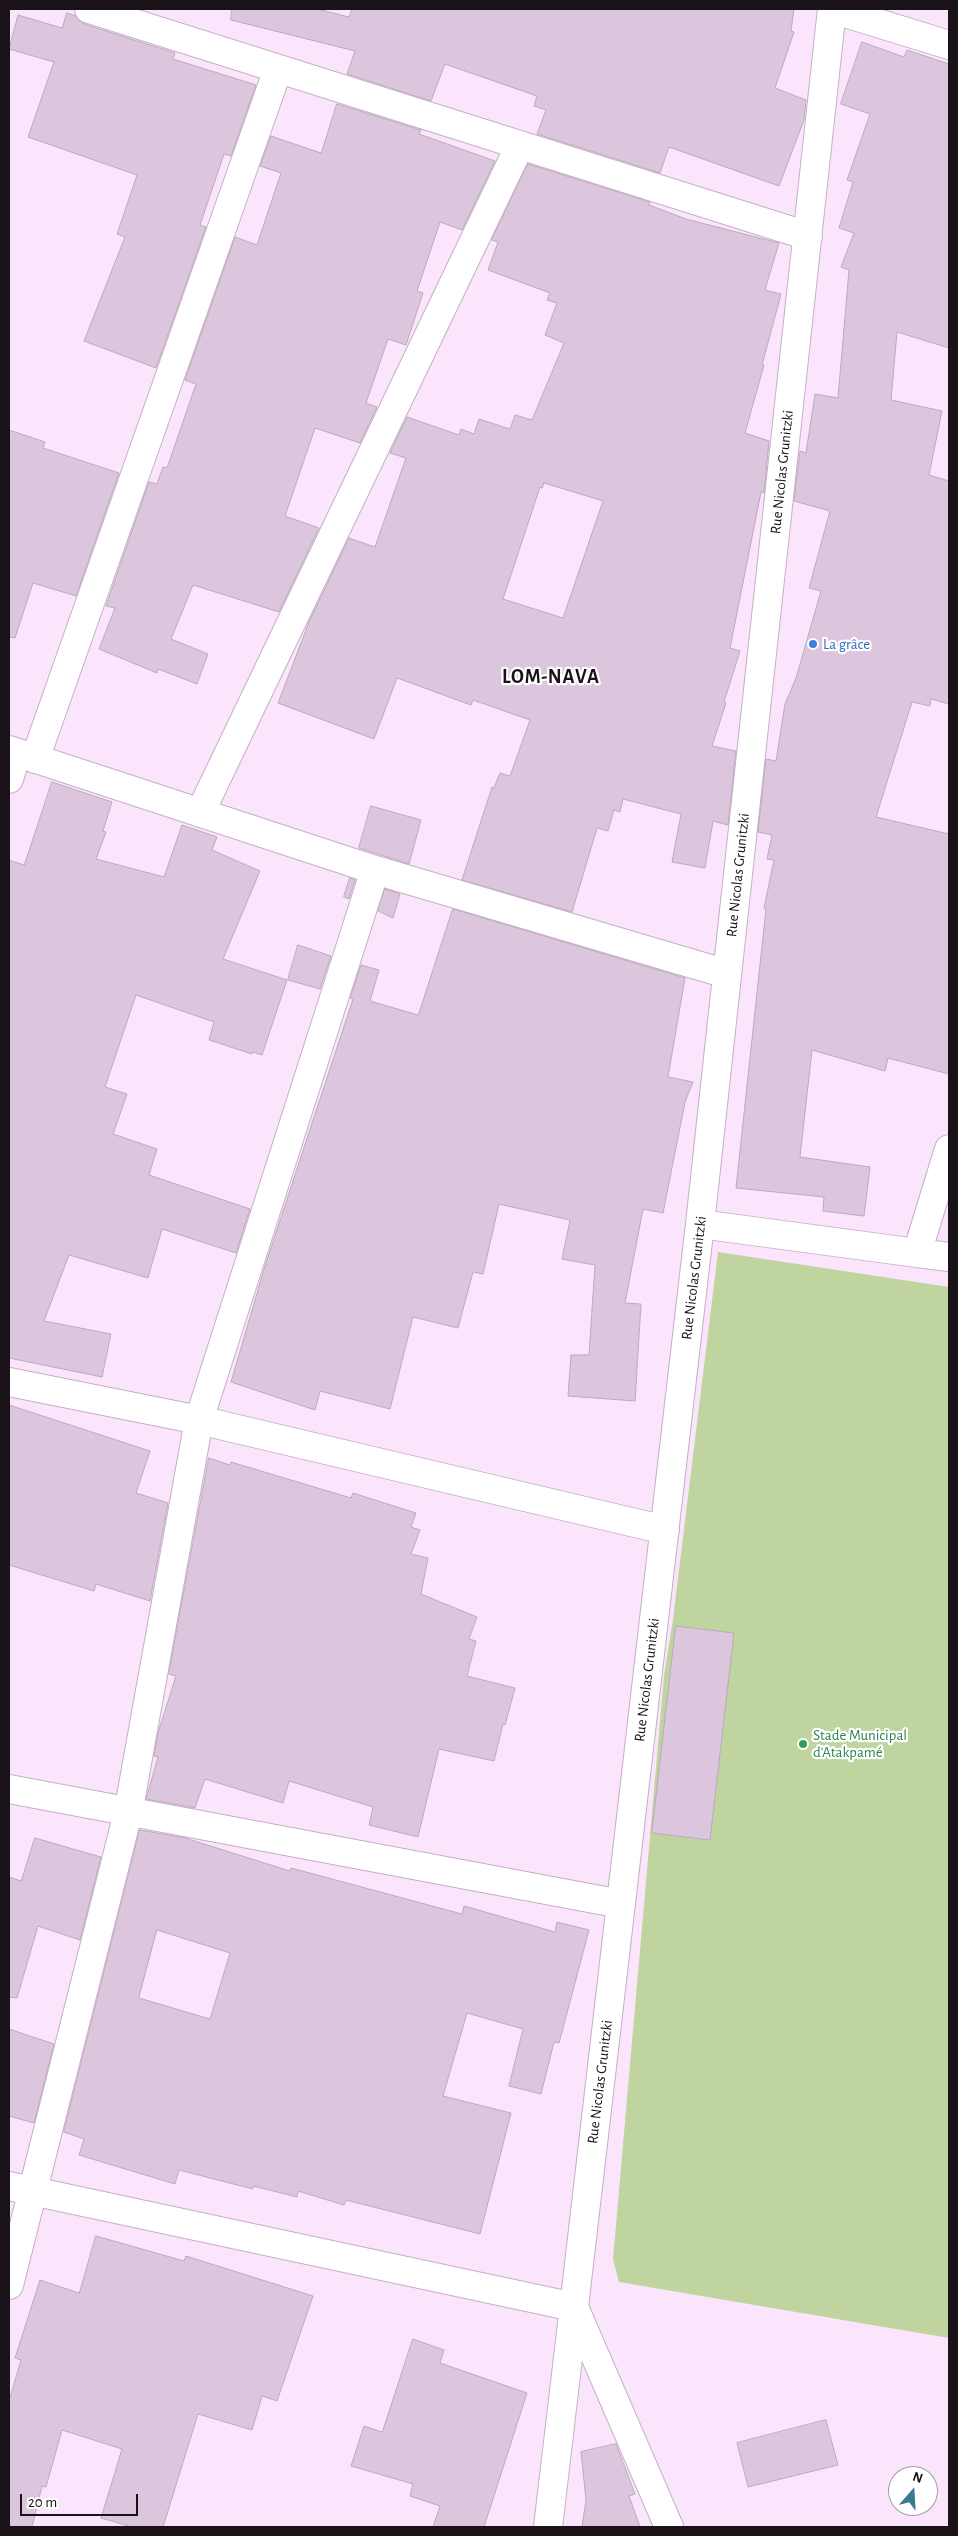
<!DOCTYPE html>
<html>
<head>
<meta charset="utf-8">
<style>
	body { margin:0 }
	#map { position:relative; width:958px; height:2536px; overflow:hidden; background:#fae5fc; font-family:"Alegreya Sans",sans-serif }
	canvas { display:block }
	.frame { position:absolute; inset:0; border:10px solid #191219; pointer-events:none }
	.north { position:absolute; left:888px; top:2466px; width:50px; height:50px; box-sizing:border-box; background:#fff; border:1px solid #a3a0a3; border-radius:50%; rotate:19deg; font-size:14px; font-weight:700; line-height:20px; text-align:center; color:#191219 }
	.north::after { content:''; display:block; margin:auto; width:18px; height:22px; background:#3a798e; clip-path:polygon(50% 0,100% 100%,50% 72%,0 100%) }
	.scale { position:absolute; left:20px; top:2494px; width:118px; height:22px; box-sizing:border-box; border:2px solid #191219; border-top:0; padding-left:6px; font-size:15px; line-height:18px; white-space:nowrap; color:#191219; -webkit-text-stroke:4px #fff; paint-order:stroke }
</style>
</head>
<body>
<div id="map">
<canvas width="958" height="2536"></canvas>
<div class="frame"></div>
<div class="north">N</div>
<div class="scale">20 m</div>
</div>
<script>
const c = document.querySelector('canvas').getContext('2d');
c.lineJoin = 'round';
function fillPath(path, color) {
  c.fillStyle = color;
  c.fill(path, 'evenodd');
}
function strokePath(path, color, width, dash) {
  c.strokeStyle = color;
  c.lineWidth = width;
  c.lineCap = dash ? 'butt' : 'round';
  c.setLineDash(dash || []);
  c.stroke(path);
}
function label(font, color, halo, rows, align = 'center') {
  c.font = font + ' "Alegreya Sans",sans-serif';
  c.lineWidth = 4.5;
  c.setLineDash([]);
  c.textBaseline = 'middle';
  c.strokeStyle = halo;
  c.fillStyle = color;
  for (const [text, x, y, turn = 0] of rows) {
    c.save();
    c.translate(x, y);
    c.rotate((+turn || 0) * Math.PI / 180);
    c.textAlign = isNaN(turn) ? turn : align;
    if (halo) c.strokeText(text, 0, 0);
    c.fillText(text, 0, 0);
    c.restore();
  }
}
const green = new Path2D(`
	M718,1252l231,35v1051l-330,-56 -6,-23 51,-583 9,-57z`);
const building = new Path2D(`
	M232,9h85l32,8 3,-8h442l-3,22 3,1 -19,56 31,12 -2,20 -25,66 -110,-39 -9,26 -123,-39 9,-24 -12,-4 3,-10 -92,-32 -14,37 -84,-27 8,-23 -124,-31z
	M67,13l9,3 8,8 91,29 -2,6 83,26 -25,71 -7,-2 -24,71 6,2 -50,141 -72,-27 41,-104 -8,-3 20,-59 -109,-38 26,-75 -45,-13 9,-34 44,13z
	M862,42l42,15 3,-7 42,14v284l-52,-16 -6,68 51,11 -13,64 20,6v223l-18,-5 -1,7 -18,-4 -36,115 73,17v240l-61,-16 -3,13 -73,-21 -12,107 70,10 -6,49 -41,-5 1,-14 -88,-9 30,-279 -2,-1 10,-48 -7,-1 5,-24 -14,-3 8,-73 10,2 9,-57 11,-26 25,-87 -12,-3 21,-77 -36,-10 6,-50 6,2 9,-59 23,4 11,-128 -8,-3 13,-34 -15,-5 14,-46 -6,-2 23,-66 -29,-10z
	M337,104l84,26 -2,4 76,27 -33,69 -22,-8 -23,69 6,2 -17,52 -18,-6 -22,64 11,4 -17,36 -45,-15 -30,88 34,12 -40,84 -86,-27 -22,54 37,15 -11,30 -39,-15 -1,4 -58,-24 16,-41 -9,-2 43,-124 8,2 6,-17 4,1 29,-84 -11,-4 50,-143 22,8 24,-72 -21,-7 11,-30 50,17z
	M528,164l122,38 -1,3 37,14 93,24 -14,47 16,4 -19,71h2l-19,68 24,8 -5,52 -3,-1 -31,156 10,3 -16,51 2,1 -14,43 24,5 -8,74 -15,-4 -8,47 -33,-6 9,-48 -58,-15 -3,13 -6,-2 -6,21 -11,-3 -25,84 -110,-32 30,-93 2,1 6,-15 10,3 20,-56 -57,-20 -2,5 -74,-27 -23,61 -96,-36 31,-81 40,-84 26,9 31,-89 -16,-5 17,-36 52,18 2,-6 13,5 5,-15 31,10 5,-14 17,5 32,-77 -19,-8 12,-32 -10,-3 3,-7 -62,-23 10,-28 -6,-2zM544,483l59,18 -40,117 -60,-19 37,-112 2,1z
	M9,430l36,12 -2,6 76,25 -43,123 -43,-13 -18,55 -6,-1z
	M52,782l60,20 -9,29 3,1 -10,27 68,18 18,-52 35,12 -5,13 48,21 -37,88 64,21 -25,75 -9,-3 -1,2 -43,-14 5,-18 -78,-27 -31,92 22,7 -14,40 44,15 -8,26 101,34 -14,44 -74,-24 -14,49 -79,-23 -25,66 67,13 -9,43 -93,-19v-498l15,5z
	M371,806l50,14 -12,44 -50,-16z
	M350,878l5,2 -6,19 -5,-2z
	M385,889l15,5 -7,24 -15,-7z
	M453,909l232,69 -17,99 25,5 -8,20 -22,111 -20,-4 -18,94 16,1 -6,97 -67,-5 3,-41h18l6,-90 -33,-6 8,-39 -71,-16 -16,70 -10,-2 -15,56 -45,-11 -23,92 -70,-18 -5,19 -84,-28 34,-116 88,-267 -3,-1 11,-33 18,5 -9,31 48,14z
	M298,945l33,11 -11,33 -32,-9z
	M9,1405l141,46 -14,42 32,10 -18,98 -54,-17 -2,7 -85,-26z
	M209,1458l21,7 1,-3 120,36 2,-5 63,20 -5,14 9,3 -9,24 17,4 -7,36 56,23 -8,22 7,2 -9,35 48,12 -10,37 -2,-1 -9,37 -55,-12 -21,88 -49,-12 4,-18 -84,-26 -6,22 -78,-24 -10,29 -49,-9 12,-42 -4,-1 4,-23 18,-57 -7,-2z
	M676,1626l58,7 -24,207 -58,-7z
	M140,1830l45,8 105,33 1,-3 171,46 2,-8 91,26 2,-10 32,8 -30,113 -5,-1 -13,52 -32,-8 14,-57 -56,-16 -24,83 68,17 -31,121 -134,-34 -2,5 -46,-14 -1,6 -44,-11v3l-74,-19 -4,14 -96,-29 5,-16 -20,-7zM157,1930l73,23 -20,66 -71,-21z
	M35,1838l66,19 -21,83 -42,-14 -21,72 -8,-1v-120l12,4z
	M9,2029l45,15 -20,79 -25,-7z
	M96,2236l88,25 2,-5 127,40 -36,105 -15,-5 -10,34 -54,-16 -35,113h-31l-31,-9 21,-69 -60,-19 -16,57 -4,-1 -10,41h-23v-126l12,-41 -6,-2 25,-78 39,13z
	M413,2339l31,11 -4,13 87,30 -43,134h-51l7,-21 -30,-10 3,-12 -62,-18 13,-40 18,6z
	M826,2420l12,45 -90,22 -11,-44z
	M616,2444l19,50 -6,2 11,31h-58l4,-27 -5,-48z`);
const minor = new Path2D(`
	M89,9l719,227
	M832,9l117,36
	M9,750l366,120 352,104
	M35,759l243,-690
	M9,779l8,-26
	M200,813l320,-668
	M700,1224l217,29 32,-104
	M917,1253l32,4
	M9,1382l190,38 466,110
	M9,1789l612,115
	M9,2186l565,121 -26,220
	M9,2285l119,-472 71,-393 176,-550
	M669,2527l-95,-220 126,-1083 132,-1215`);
const markers = [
	[813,644,5,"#3f7fe0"],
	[803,1744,5,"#2e9e5b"]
];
const streetNames = [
	["Rue Nicolas Grunitzki",782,472,-84],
	["Rue Nicolas Grunitzki",738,875,-84],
	["Rue Nicolas Grunitzki",694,1278,-83],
	["Rue Nicolas Grunitzki",647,1680,-83],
	["Rue Nicolas Grunitzki",600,2082,-83]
];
const shopNames = [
	["La grâce",823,644]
];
const leisureNames = [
	["Stade Municipal",813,1735],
	["d'Atakpamé",813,1752]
];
const districtNames = [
	["LOM-NAVA",551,677]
];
fillPath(green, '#c0d4a0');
fillPath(building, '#dbc6dd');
strokePath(building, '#bda9bf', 1);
strokePath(minor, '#c4b0c6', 30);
strokePath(minor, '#fff', 28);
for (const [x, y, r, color] of markers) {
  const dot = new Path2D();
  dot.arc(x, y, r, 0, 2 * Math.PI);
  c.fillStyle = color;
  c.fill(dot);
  strokePath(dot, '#fff', 2);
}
label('15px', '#191219', '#fff', streetNames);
label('15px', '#366cbe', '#fff', shopNames, 'left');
label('15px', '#27864d', '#fff', leisureNames, 'left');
c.letterSpacing = '1px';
label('bold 20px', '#191219', '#fff', districtNames);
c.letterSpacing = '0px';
</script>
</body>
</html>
